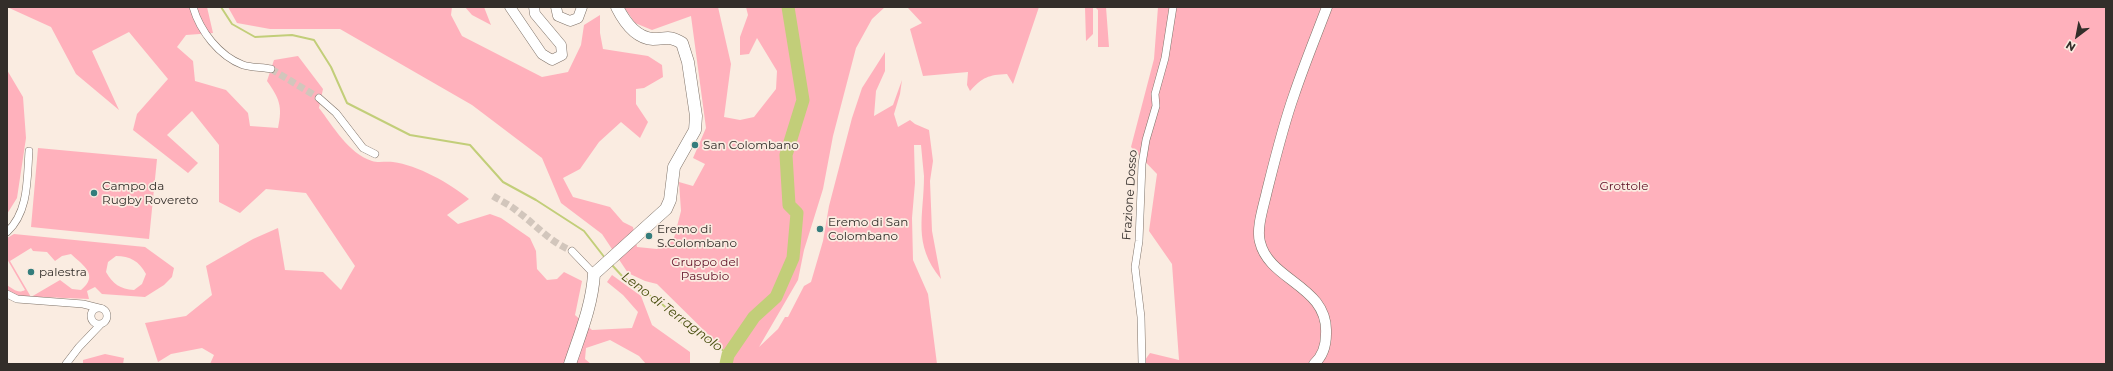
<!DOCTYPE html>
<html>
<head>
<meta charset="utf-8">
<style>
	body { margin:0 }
	#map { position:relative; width:2113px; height:371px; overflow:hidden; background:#faece1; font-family:Montserrat,sans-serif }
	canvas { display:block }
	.frame { position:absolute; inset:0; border:8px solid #332e2a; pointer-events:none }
	.north { position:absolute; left:2057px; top:16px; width:40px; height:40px; -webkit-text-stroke:3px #faece1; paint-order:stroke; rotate:212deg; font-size:11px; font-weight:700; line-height:16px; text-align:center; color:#332e2a }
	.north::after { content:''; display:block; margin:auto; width:14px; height:18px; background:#332e2a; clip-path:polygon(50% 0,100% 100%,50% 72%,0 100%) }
</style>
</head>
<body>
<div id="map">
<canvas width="2113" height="371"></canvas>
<div class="frame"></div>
<div class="north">N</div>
</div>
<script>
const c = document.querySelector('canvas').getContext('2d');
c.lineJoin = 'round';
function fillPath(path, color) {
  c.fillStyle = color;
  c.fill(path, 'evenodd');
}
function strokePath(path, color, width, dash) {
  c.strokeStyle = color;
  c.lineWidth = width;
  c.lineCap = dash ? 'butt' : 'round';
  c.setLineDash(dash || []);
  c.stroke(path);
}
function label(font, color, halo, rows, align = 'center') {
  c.font = font + ' Montserrat,sans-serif';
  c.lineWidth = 3.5;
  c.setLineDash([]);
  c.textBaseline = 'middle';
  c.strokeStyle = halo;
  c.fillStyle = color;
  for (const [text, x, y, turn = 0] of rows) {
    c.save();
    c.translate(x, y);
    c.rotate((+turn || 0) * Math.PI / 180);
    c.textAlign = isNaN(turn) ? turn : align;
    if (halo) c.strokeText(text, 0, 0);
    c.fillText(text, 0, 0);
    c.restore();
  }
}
const green = new Path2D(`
	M7,7h200l6,26 -27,2 -9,12 16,14 2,20 31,9 22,23 2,13 28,2c5,-22 1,-30 -11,-47l7,-21 24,-4 25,33 -4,19c14,18 29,45 53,53 6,2 14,0 21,1 24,3 57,21 76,37l-22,16 11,9 32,-10 11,4 29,20 6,13 1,18 10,11 10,-1 7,-7 18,9 -7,34 17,15 40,-2 6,-16 -15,-17 -16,-13 5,-7 29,21 11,29 38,27v12h-44l-7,-8 -29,-16 -24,8 -1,11 6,5h-381l4,-9 -12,-7 -31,6 -13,8 -13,-39 41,-7 26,-21 -6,-29 47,-27 25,-11 7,42 38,2 18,18 14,-24 -49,-73 -40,-4 -26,24 -21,-11v-57l-27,-34 -25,24 31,28 -10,10 -55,-43 4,-16 31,-35 -39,-47 -37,19 27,59 -43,-36 -25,-47z
	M228,7h224l-1,8 11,21 80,41 26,-5 13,-27 3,-20 16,-10v18l3,16 45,7 14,9 1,12 -19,11 -8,1v15l12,18 -8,16 -19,-16 -22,20 -19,27 -17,9 10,19 37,10 13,15 10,5 4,20 20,2 17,-11 7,-27 -2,-29 14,4 12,-22 -12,-6 13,-30 -15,-112 -39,14 -17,-7 -11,-16h94l13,57 -7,53 16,3 14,-3 22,-28 1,-18 -20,-33 -8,16 -9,1v-18l8,-22 -2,-8h139l-13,12 -16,29 -23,88 -10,53 -19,61 -6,30 -39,67 19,-18 7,-12h3l16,-31 7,-4 12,-41 6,-35 23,-88 10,-30 23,-36v19l-9,20 -2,25 19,-11 9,-25 -2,14 -6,20 4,13 12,-7 5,4 14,6 4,31 -3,20 2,50 9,48c-29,-36 -17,-62 -17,-103 -1,-10 -2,-20 -3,-31h-7l1,38 -3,35 1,42 15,34 9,70h-212l3,-10 -71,-70 -12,-3 -17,-8 -26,-39 -41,-31 -19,-45 -70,-53 -132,-76h-70l-33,-6z
	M465,7h19l7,18 -19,-10z
	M902,7h137l-26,77 -6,-10c-19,1 -24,3 -37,17l-3,-6 1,-13 -45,4 -13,-47 12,-6 -14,-15z
	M1085,7h8v27l-7,7z
	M1095,7h11l3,40h-11v-37z
	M1158,7h948v357h-964l8,-11 29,7 -7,-96 -23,-33 8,-57 -26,-27 23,-88z
	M7,70l16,27 3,41 -9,60 -10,16z
	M38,148l119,11 -8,80 -118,-12z
	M14,234l131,13 29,21 -2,9 -8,8 -19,12 -43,-3 -7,-7 -8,4 2,8 -71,-3 -11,-6v-5c6,4 11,9 18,5l-18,-31v-21zM31,248l2,3 14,1 8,9 7,-5 9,-2c13,12 28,21 10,36l-9,-1 -12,-9 -29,17 -21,-36zM116,256c14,0 23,5 30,18l-4,10 -8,6c-14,-1 -21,-6 -28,-18l2,-10z
	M105,354l19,4 -1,6h-40v-4z`);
const stream = new Path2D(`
	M221,7l11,17 23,13 37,-2 22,5 17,27 16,36 63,32 60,10 33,37 33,18 48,31 21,27
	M611,264l12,13 38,26 21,20 34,21 12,11`);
const river = new Path2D(`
	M726,364l2,-9 26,-38 22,-20 17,-39 4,-45 -8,-8 -3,-50 17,-55 -15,-93`);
const streetTunnel = new Path2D(`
	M271,69l48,29
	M493,196c8,5 17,9 24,15 19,14 33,31 55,40`);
const street = new Path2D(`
	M193,7c7,24 26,49 50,58 9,3 20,2 28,4
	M319,98l17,15 27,35 12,6
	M7,232c22,-20 20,-54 22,-81
	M572,251l22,23
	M7,294l10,5 66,5 16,4
	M91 316a8 8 0 1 1 16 0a8 8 0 1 1-16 0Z
	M66,364l13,-17 21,-22
	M1142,364l-1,-47 -6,-50 4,-26 3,-77 4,-24 10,-34 -1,-12 10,-36 8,-51`);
const secondary = new Path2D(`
	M510,7l32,47 10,6 10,-5 -1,-10 -26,-31 -1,-7
	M556,7l2,9 12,5 8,-3 4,-11
	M1314,364c9,-8 12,-18 12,-30 3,-48 -57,-53 -66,-92 -4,-14 4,-37 7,-51 8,-32 16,-65 27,-96 10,-30 22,-59 33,-88`);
const primary = new Path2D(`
	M570,364c10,-30 22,-58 24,-90l72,-65 4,-9 4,-33 21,-37 1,-14 -8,-54 -6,-19c-13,-8 -15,-4 -29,-4 -18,-1 -29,-18 -36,-32`);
const markers = [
	[695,145,4,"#347d7c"],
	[94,193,4,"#347d7c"],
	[820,229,4,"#347d7c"],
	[649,236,4,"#347d7c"],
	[31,272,4,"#347d7c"]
];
const poiNames = [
	["San Colombano",703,145],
	["Campo da",102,186],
	["Rugby Rovereto",102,200],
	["Eremo di San",828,222],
	["Colombano",828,236],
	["Eremo di",657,229],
	["S.Colombano",657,243],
	["palestra",39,272]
];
const parkNames = [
	["Grottole",1624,186],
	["Gruppo del",705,262],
	["Pasubio",705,276]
];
const streetNames = [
	["Frazione Dosso",1130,195,-86]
];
const waterNames = [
	["Leno di Terragnolo",672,312,37]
];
fillPath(green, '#ffb1bc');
strokePath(stream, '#c2ce79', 2);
strokePath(river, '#c2ce79', 13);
strokePath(streetTunnel, '#d2c6bc', 7, [7, 3.5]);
strokePath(street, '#7e7268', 8);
strokePath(secondary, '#7e7268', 11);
strokePath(primary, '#7e7268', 13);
strokePath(street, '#fff', 7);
strokePath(secondary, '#fff', 10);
strokePath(primary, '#fff', 12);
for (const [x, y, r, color] of markers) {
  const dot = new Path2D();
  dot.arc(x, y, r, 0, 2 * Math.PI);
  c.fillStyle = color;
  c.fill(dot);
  strokePath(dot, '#faece1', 1.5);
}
label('12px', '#332e2a', '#faece1', poiNames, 'left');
label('12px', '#5f1026', '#faece1', parkNames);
label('12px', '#332e2a', '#faece1', streetNames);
label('italic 13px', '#4a5011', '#faece1', waterNames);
</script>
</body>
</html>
